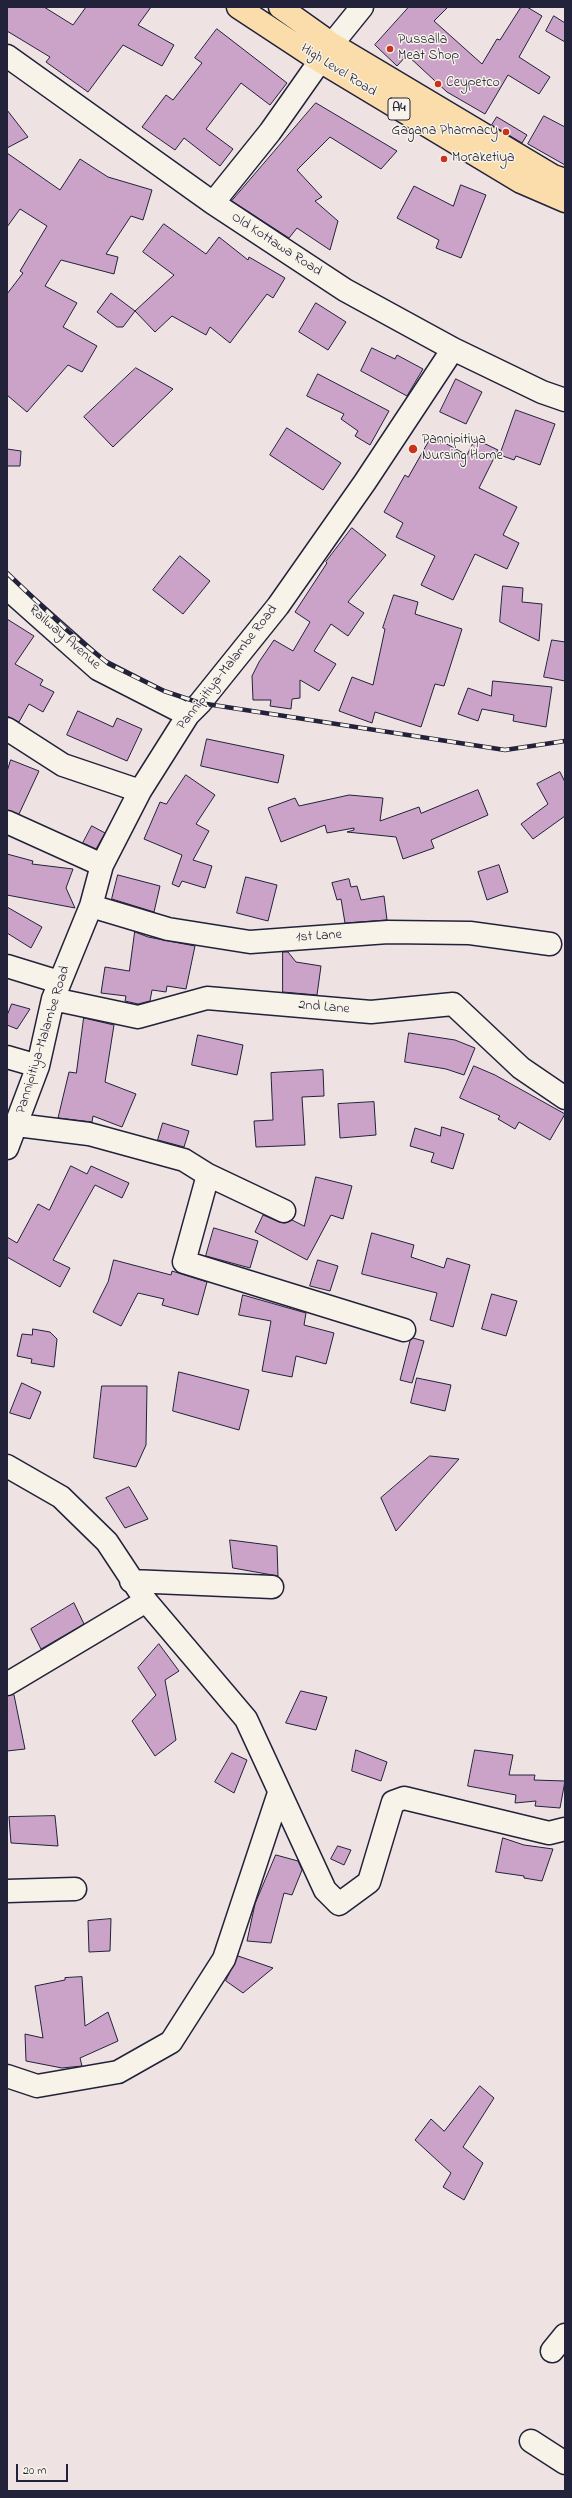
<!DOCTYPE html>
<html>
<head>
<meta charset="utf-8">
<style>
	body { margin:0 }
	#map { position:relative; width:572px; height:2498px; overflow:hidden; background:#eee3e2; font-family:"Indie Flower",sans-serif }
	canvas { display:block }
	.frame { position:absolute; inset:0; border:8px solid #22223b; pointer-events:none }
	.scale { position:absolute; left:16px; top:2464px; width:52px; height:18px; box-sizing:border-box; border:2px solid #22223b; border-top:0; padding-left:5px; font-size:12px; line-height:14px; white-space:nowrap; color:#22223b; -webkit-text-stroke:3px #f7f3e8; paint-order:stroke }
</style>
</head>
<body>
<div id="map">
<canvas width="572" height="2498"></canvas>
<div class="frame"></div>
<div class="scale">20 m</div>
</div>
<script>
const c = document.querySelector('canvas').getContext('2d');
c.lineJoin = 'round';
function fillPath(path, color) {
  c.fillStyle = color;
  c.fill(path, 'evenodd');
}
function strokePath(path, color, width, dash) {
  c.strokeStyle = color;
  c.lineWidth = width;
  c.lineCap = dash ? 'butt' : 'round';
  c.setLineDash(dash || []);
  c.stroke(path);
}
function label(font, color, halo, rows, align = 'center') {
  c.font = font + ' "Indie Flower",sans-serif';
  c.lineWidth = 3;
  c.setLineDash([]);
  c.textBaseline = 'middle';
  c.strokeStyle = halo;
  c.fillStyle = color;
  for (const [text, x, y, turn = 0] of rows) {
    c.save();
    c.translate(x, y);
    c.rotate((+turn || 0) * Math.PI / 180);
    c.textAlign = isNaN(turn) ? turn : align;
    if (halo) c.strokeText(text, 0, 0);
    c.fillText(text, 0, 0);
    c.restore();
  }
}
const building = new Path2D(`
	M7,7h37l29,18 13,-18h65l-13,18 36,20 -12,21 -39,-21 -35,47 -42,-30 4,-5 -43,-26z
	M409,7h39l-14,14 48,43 15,-25 3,1 21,-33h6l15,9 -23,41 31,20 -11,17 -31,-19 -23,39 -38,-22 -40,-37 -10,11 -22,-21z
	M554,16l11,7v19l-19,-11z
	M217,29l70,54 -17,22 -29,-22 -35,46 27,20 -13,17 -36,-28 -9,12 -33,-23 24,-32 7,5 29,-37 -7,-5z
	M316,103l81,48 -16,18 -51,-32 -33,33 25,27 -7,4 23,20 -8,29 -33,-22 -8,10 -57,-37z
	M7,110l21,27 -21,11z
	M544,116l21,11v38l-37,-21z
	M497,117l30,18 -5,8 -30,-18z
	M7,153l53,37 20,-31 28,18 44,13 -9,30 -12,-4 -25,38 12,3 -4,17 -53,-14 -16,26 32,17 -14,24 34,19 -15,26 -14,-7 -41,47 -20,-17v-101l16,-21 -3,-2 27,-45 -27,-17 -13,18z
	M461,185l25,10 -25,63 -25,-10 3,-8 -42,-22 17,-32 39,20z
	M164,224l42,30 13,-17 29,23 1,-3 36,21 -12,20 -6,-4 -37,49 -20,-16 -4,8 -34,-19 -17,16 -20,-21 -12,16h-6l-20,-15 14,-19 24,18 39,-36 -31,-23z
	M316,303l30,19 -18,28 -29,-18z
	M372,348l23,11 2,-4 26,14 -16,27 -46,-25z
	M136,368l37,21 -60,58 -29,-30z
	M318,374l71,37 -19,34 -15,-9 3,-5 -17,-12 3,-5 -37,-18z
	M456,379l26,13 -16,32 -26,-12z
	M516,410l39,14 -15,41 -24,-9 -2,4 -14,-5z
	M287,428l54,35 -18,27 -53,-35z
	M432,436l35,19 8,-16 23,11 -19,38 38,19 -14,28 16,8 -12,26 -32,-15 -22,46 -32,-15 14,-29 -39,-19 7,-14 -19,-11 21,-37 3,2z
	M7,449l14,2 -1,15h-13z
	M352,528l34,27 -38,47 16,11 -16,23 -17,-12 -17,27 22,13 -17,27 -19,-11v18l-8,1 -1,10 -21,-3 1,-6h-18l-1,-24 7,-14 15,-22 19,11 17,-29 -15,-10 32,-49 -1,-1z
	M180,556l30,25 -27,33 -30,-24z
	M503,586l20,2 -1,14 20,2 -3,37 -39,-19z
	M394,595l24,7 -3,12 47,15 -18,57 -9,-2 -14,43 -46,-15 -3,11 -33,-12 13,-34 21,8 12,-56 -2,-1z
	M7,619l27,17 -19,28 28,16 -3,5 14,7 -11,20 -14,-8 -10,18 -12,-6z
	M552,640l13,2v39l-21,-4z
	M493,681l59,6 -6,40 -33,-6 1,-6 -32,-6 -4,12 -20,-7 10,-26 23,8z
	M78,711l35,16 4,-9 25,11 -15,32 -60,-26z
	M207,739l77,16 -6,28 -77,-17z
	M11,760l28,11 -20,43 -12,-4v-38z
	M560,772l5,10v34l-32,23 -12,-15 27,-20 -11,-20z
	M186,775l29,20 -19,29 13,7 -16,29 19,6 -7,22 -23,-7 -3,6 -7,-3 10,-29 -38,-16 16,-37 6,2z
	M478,790l10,25 -57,25 3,8 -31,11 -7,-22 -49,-5 7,-2v-2l-27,5 -2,-8 -44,17 -13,-34 27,-10 4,8 50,-11 34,3 -3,23 39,-14 2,6z
	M92,826l13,7 -9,16 -13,-6z
	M7,854l26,7 -1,3 41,5 -7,19 9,20 -68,-13z
	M499,865l9,27 -21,8 -9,-28z
	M118,875l42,11 -6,26 -42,-13z
	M246,877l31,8 -9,36 -31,-8z
	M349,879l2,8 6,-1 4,14 23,-4 3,24 -42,3 -4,-24 -4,1 -5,-17z
	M7,907l35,20 -11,21 -24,-15z
	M135,932l13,5 47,9 -9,43 -19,-3 -1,6 -14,-2 -2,11 -12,3 -13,-3 1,-5 -25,-3 4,-26 24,4z
	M283,952h5l8,10 25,4 -4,29 -34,-3z
	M12,1004l18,5 -13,20 -10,-4v-9z
	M84,1018l30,7 -9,57 31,12 -14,33 -29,-11 -1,6 -34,-4 11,-46 7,1z
	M409,1033l46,7 20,8 -11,27 -18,-6 -41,-7z
	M198,1035l45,10 -6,30 -45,-10z
	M474,1066l21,9 70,39 -15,26 -31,-18 -4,7 -17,-10 2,-3 -40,-18z
	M323,1070l1,26 -22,1 3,48 -49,2 -2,-26 19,-1 -2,-47z
	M374,1102l2,33 -36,3 -2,-34z
	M163,1123l26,8 -5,16 -26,-7z
	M442,1127l22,7 -11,35 -22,-7 3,-9 -24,-7 5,-18 25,8z
	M71,1166l16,8 4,-8 38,17 -7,15 -27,-13 -42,75 17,8 -10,19 -53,-30v-20l10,6 21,-39 11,6z
	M316,1177l36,9 -9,33 -12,-4 -24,45 -52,-28 8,-17 16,7 6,1 7,-3 12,6z
	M214,1228l44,13 -8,27 -44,-12z
	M372,1233l42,12 -3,12 33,11 3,-10 23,7 -17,62 -23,-7 7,-27 -75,-19z
	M114,1260l57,15 1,-4 35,11 -9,33 -36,-10 2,-6 -26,-6 -17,33 -28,-14 15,-30z
	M318,1260l20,6 -8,25 -20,-5z
	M492,1294l25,7 -11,35 -24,-7z
	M243,1295l63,18 -2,12 30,8 -8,31 -30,-8 -4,21 -30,-6 9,-50 -32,-6z
	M33,1329l17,3 7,7 -3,28 -23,-4 1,-4 -15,-3 5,-22 10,1z
	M413,1338l11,3 -12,42 -12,-3 10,-39z
	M179,1372l70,18 -10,40 -66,-19z
	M417,1378l34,7 -6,26 -34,-8z
	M22,1383l19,9 -11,27 -20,-6z
	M102,1386h45l-1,59 -10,22 -42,-9z
	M430,1456l29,3 -63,72 -15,-33z
	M129,1487l19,32 -23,9 -19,-30z
	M230,1540l47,6 1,30 -45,-8z
	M74,1603l10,21 -43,25 -10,-20z
	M159,1644l20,27 -14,9 11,60 -21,16 -23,-35 24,-26 -18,-27z
	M301,1691l26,6 -11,33 -30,-7z
	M14,1695l11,54 -18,2v-55z
	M356,1750l31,12 -6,19 -29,-10z
	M475,1750l38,5 -4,20h26l-1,5 31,1 -5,27 -25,-2 1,-5 -21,2 1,-8 -48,-9z
	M232,1753l15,7 -13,33 -19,-11z
	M55,1816l3,30 -47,-3 -2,-26z
	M503,1838l21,7 29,4 -11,32 -18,-3v-2l-28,-4z
	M338,1846l13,4 -7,15 -13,-6z
	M276,1855l22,6 4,9 -10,25 -8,-2 -13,50 -24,-2 8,-37z
	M111,1919l-1,32 -21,1 -1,-31z
	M238,1956l35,12 -30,25 -17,-12z
	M82,1977l3,49 23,-14 10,29 -38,17 2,8 -20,2 -36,-7 -1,-27 18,4 -8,-52 30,-6v-2z
	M480,2086l14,12 -31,49 20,16 -19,37 -21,-13 8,-14 -36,-33 16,-21 13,12z`);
const minor = new Path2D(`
	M7,56l206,147 132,87 108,59 89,43 23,8
	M213,203l57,-71 62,-88 30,-37
	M7,588l91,81 90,46
	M7,729l56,36 77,26
	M7,822l95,43
	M91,906l77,23 82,13 138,-10 82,1 80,11
	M7,966l52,16
	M53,999l85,18 69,-19 164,14 82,-8 68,64 44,30
	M7,1057l31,9
	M17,1125l72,9 95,26 24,15 76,36
	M7,1148l31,-82 15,-67 38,-93 11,-41 38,-74 48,-76 12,-12 78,-97 87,-124 88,-133
	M208,1175l-24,87 220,68
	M7,1466l54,31 46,45 39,59 100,118 79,171 14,14 30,-22 24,-80 11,-4 145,35 16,-4
	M131,1581l141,6
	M7,1684l139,-83
	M7,1891l68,-2
	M7,2076l30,10 81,-14 53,-30 53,-83 55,-166
	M552,2351l13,-16
	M531,2441l34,22`);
const highway = new Path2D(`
	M238,7l82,54 201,121 44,19
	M280,7l52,37 221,132 12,4`);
const rail = new Path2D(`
	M7,573l61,58 41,33 55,27 36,12 305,47 60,-9`);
const markers = [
	[390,49,4,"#c8321e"],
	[438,84,4,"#c8321e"],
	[506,132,4,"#c8321e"],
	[444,159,4,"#c8321e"],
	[413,449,5,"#c8321e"]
];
const shields = [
	[399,109,22]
];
const shieldNames = [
	["A4",399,109]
];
const poiNames = [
	["Pussalla",398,41],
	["Meat Shop",398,57],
	["Ceypetco",446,84],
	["Gagana Pharmacy",498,132,"right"],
	["Moraketiya",452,159],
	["Pannipitiya",422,441],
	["Nursing Home",422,457]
];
const streetNames = [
	["High Level Road",338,71,32],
	["Old Kottawa Road",276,245,33],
	["Railway Avenue",64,638,41],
	["Pannipitiya-Malambe Road",228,668,-52],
	["1st Lane",319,937,-4],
	["2nd Lane",324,1008,5],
	["Pannipitiya-Malambe Road",44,1040,-73]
];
fillPath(building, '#cca3c8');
strokePath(building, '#22223b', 1);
strokePath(minor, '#22223b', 25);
strokePath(highway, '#22223b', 25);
strokePath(minor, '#f7f3e8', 22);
strokePath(highway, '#fbddab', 22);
strokePath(rail, '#22223b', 4.5);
strokePath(rail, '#f7f3e8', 3, [9]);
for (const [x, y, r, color] of markers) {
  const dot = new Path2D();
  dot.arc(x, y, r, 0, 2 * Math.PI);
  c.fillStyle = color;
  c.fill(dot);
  strokePath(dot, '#f7f3e8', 1.5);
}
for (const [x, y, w] of shields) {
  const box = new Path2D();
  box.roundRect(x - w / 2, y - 11, w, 22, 3);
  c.fillStyle = '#f7f3e8';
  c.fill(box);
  strokePath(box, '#22223b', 1);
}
label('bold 13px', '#22223b', null, shieldNames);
label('14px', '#22223b', '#f7f3e8', poiNames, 'left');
label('14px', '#22223b', '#f7f3e8', streetNames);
</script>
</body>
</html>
